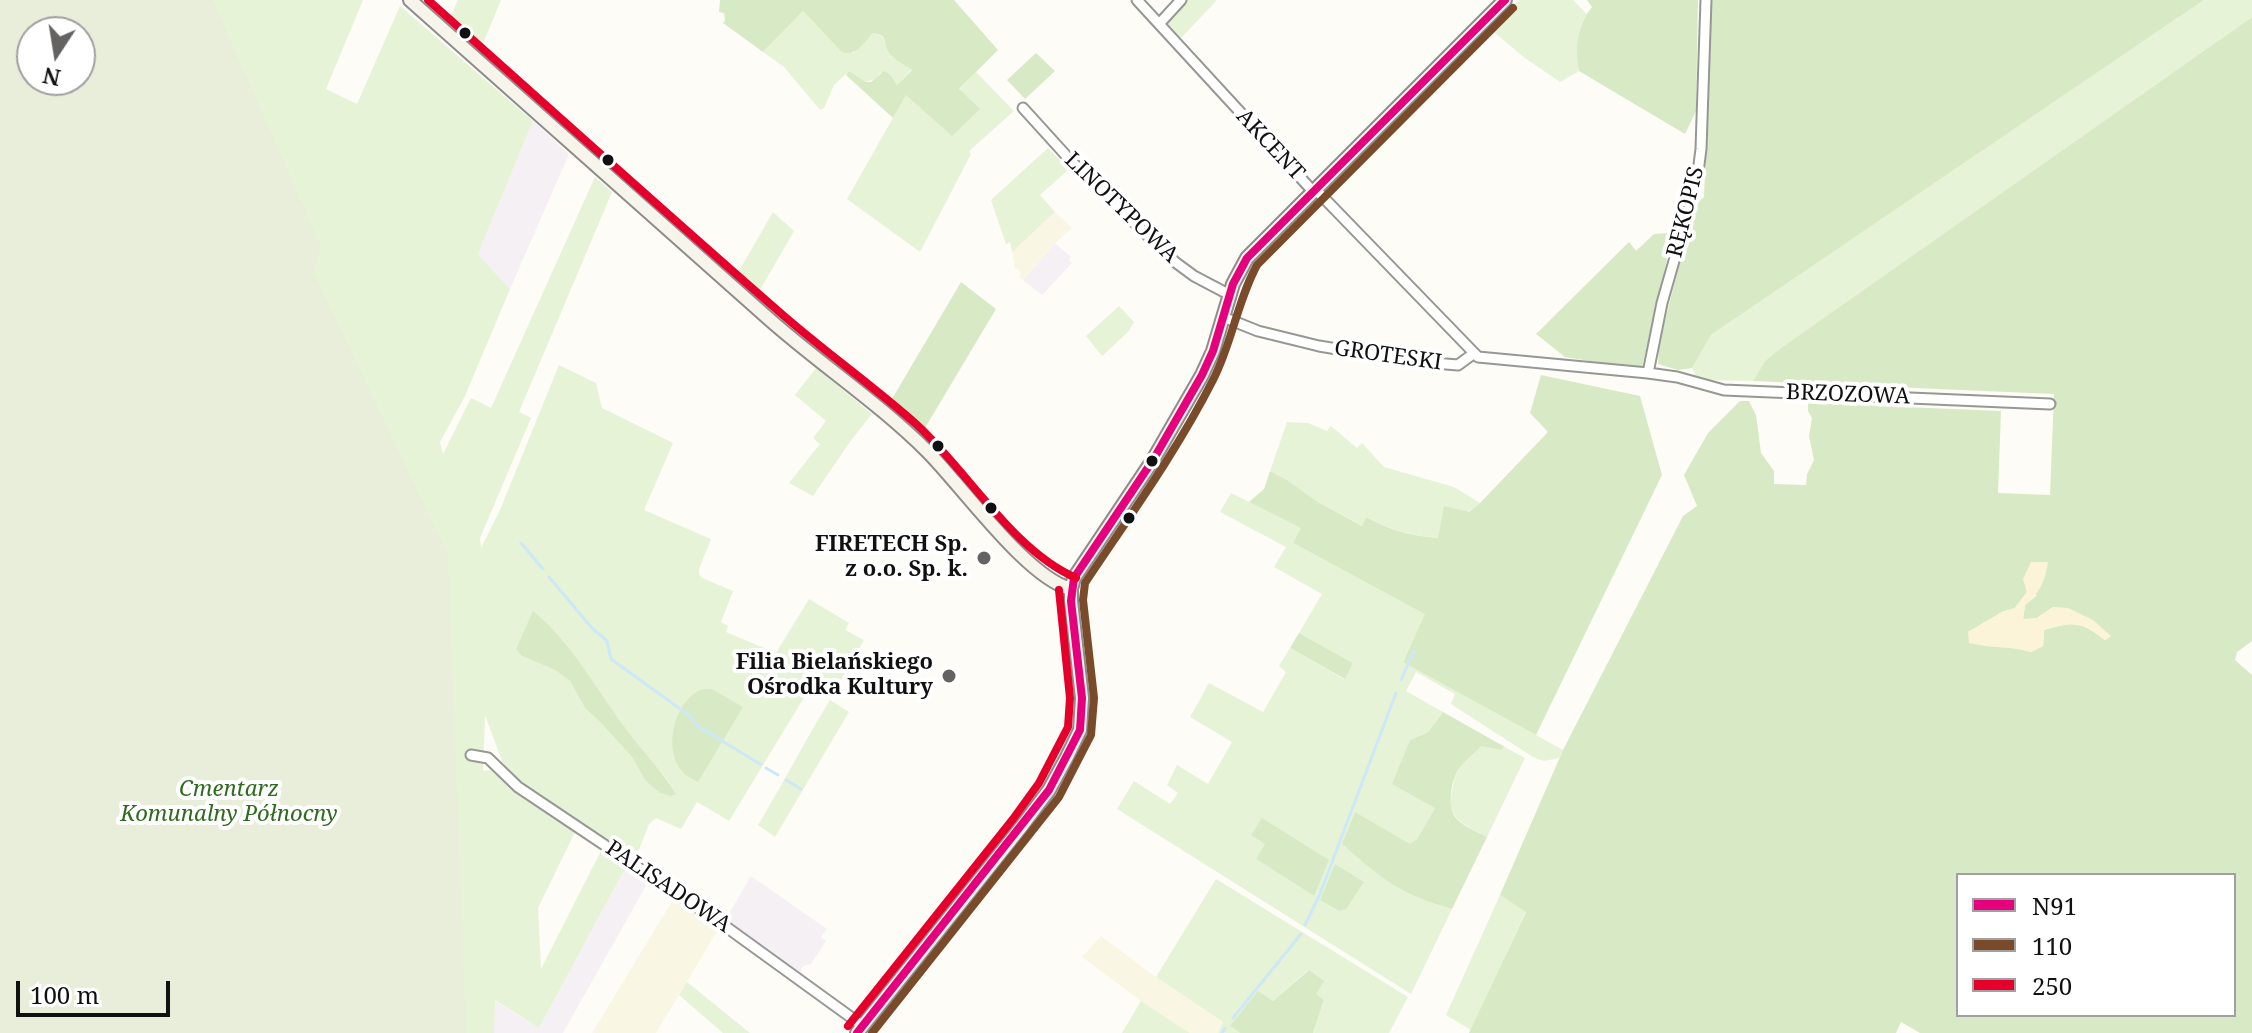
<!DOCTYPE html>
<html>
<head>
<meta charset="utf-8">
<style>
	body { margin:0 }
	#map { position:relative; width:2252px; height:1033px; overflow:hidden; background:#fdfcf7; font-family:"Noto Serif",serif }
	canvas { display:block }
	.legend { position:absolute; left:1956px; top:873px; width:280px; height:144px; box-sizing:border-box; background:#fff; border:2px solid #a0a0a0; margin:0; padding:10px 14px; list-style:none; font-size:24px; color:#111 }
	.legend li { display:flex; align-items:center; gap:16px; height:40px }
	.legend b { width:40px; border:2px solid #a0a0a0 }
	.north { position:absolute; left:16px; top:16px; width:80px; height:80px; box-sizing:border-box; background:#fff; border:2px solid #a0a0a0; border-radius:50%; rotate:192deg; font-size:22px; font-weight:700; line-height:32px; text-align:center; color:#111 }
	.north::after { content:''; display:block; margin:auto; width:28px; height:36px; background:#646362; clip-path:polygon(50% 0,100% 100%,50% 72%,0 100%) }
	.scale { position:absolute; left:16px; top:981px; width:154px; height:36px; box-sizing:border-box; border:4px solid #111; border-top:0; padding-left:10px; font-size:24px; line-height:28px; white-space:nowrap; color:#111; -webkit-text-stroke:6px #fff; paint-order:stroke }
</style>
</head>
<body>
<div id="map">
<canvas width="2252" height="1033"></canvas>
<ul class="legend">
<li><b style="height:10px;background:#e5007d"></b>N91</li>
<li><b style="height:10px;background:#7a4b2a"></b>110</li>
<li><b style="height:10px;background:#e4002b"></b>250</li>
</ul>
<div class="north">N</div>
<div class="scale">100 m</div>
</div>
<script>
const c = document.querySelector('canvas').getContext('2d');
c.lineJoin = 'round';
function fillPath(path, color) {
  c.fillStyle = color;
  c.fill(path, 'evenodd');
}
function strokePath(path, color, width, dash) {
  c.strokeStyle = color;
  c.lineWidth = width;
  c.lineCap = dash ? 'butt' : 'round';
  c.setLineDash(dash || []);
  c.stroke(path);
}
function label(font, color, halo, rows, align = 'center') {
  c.font = font + ' "Noto Serif",serif';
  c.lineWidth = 8;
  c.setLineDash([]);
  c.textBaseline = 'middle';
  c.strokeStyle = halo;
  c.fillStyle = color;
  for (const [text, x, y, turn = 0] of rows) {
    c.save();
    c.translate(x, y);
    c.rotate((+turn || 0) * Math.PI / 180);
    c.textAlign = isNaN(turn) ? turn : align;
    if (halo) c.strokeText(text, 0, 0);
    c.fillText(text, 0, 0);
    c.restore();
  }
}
const industrial = new Path2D(`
	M533,121l36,33 -59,135 -32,-35z
	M1055,243l16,14 -2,3 3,3 -30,32 -19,-15z
	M627,865l21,17 -85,151h-69v-33l45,28z
	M751,876l76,53 -6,8 5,4 -15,23 -8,2 -2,3 1,5 -76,-55z`);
const farmland = new Path2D(`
	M1055,212l17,16 -17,15 -32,37 -4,-3 2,-4 -6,-5 -3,-16z
	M674,898l45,30 -40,67 -23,38h-64z
	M1101,936l55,41 67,45 -5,11h-28l-49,-32 -59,-44z`);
const green = new Path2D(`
	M177,0h186l-37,89 31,15 43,-98 133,115 -55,133 32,35 -45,107 -25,46 3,12 28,-56 20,10 104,-231 17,15 -93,220 12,6 -51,120 1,10 19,-38 59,-145 37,18 6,25 71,35 -29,67 67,29 -12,30v5l3,4 31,13 -12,31 7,4 -2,6 50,21 33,-54 40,24 -4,7 19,10 -33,57 -20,-11 -82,135 -32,-19 -16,27 -25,-11 -7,6 -14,36 -121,-81 -12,-18 -17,-46 -2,56 7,-1 11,4 63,47 11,11 -37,76 3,61 61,-120 25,16 -88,163 -44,-28 -1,33h-72zM522,656l57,6 48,70 40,47 8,14 -28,-12 -15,-24 -32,-35 -15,-14 -15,-27 -15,-11z
	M458,0h43l-19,46 -32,-28z
	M1186,0h31l-36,38 -13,-14 -1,-3z
	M1519,0h54l14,14c-11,15 -12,39 -8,57l-19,11 -35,-24 -36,-30z
	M2204,0h48v17l-474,333 -13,11 -12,20 -56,-1 -5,-12 19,-33z
	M803,11l18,19 32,23 20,-20c14,2 10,10 16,20 5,7 16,12 23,16l-15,16 -6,-10 -11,-2 -5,6 -9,3 -18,-10 -14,13 -10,23 -4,2 -36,-43 -21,-15z
	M976,72l38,39 -45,40 2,3 -51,98 -73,-53 59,-104 53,-5z
	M1048,148l21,21 -29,26 15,17 -43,40 -2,-10 -4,2 -15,-44z
	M773,212l21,19 -37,64 -21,-19z
	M1119,306l15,16 -6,10 -26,24 -16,-20z
	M816,368l56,46 -20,25 -39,57 -24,-13 31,-39 -7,-6 13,-17 -31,-26z
	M1287,422l21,1 19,8 4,-5 26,22 5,-5 22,24 70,20 26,16 -12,9 -9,-1 -20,27c-31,-3 -45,-7 -73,-21l-3,9 -45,-24 -31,-22 -17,-9z
	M1231,493l71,35 -9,15 133,71 -23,47 160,89 -4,8 -15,3 -11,-4 -82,-53 4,-10 -39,-22 -10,19 37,21 -15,20 -18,8 25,68 -18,31 -7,6 -55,-32 -12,31c39,35 57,51 109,65l-41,85 -294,-185 17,-28 36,23 8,-11 -11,-8 10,-20 31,19 24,-42 -42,-25 19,-34 54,29 23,-40 -7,-6 11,-18 54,31 9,-16 -54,-30 23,-39 -48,-27 12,-20 -66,-35zM1266,844l48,52 -58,-37z
	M830,700l19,12 -74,125 -17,-12c25,-41 46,-83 72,-125z
	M1481,745l20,5 4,-3 20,11 -38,79c-25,-14 -42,-18 -34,-51 1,-6 3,-12 6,-18 6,-8 15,-14 22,-23z
	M1216,879l192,118 -19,36h-76l11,-33 -9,-6 -7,-24 -35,31 -15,-9 -27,35 9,6h-22l5,-11 -67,-45z
	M1500,895l26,16 -55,119 -25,-15z
	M687,982l63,51h-27l-44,-38z
	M1141,1001l49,32h-68z`);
const forest = new Path2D(`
	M720,0h234l44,50 -39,39 21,20 -28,27 -46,-41 -13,23 -47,-43 2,-3h2l16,10h5l13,-11 7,4 6,10 15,-15c-7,-5 -18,-10 -23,-17 -7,-11 0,-18 -16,-20 -9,9 -17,24 -31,19l-39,-41 -40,41 -40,-29 2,-2 -1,-8 -5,-1z
	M1587,0h111l-2,111 -11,23 -106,-63c-5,-24 -2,-45 13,-64z
	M1711,0h493l-493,335 -19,33 -14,2 -20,-6 1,-20 35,-138 10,-9z
	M2252,17v624l-15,11 -2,8 17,15v358h-332l-19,-11 -5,11h-427l57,-121 -26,-17 63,-145 120,-234 14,-10 -13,-31 24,-42 32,-32h9l7,14 5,38 13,18v13l32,1 1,-11 7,-14 -5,-24 3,-18 -4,-7v-8l193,8 -3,82 52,2 4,-101 -301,-13 12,-20 13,-11zM2027,592l10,3 -12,10 -2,15 14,-2 16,-11 58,29 -6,4c-24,-19 -32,-19 -61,-10l-1,16 -12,6 -19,-5 -27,-1 -17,-14 34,-20 13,-4zM1958,875h276v140h-276z
	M1036,53l19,18 -30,28 -18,-19z
	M1669,233l2,7 -15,71 -14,56 -28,-2 -49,-8 -29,-23 93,-92 7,9 18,-17z
	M961,282l35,27 -74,124 -33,-29z
	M1541,375l99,21 22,79 -126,260 -133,-73 22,-48 -132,-71 8,-15 -52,-26 15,-13 6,-18 17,9 31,22 44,24 4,-9c27,14 41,18 72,21l6,-32 25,6 11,-9 68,-71 -18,-19z
	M533,611c39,32 63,78 93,118 16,22 36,41 50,65l-5,2 -11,-3 -14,-12 -14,-24 -32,-35 -15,-14 -15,-27 -15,-11 -33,-14 -6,-7z
	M1299,633l54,30 -8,16 -55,-31z
	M702,689h10l31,18 -45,75c-5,-3 -13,-6 -16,-11 -20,-23 -7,-71 20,-82z
	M1443,712l62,35 -4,3 -20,-4c-7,8 -17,15 -23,24 -7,12 -12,39 0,50 7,7 20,12 29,17l-35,72c-52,-14 -70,-30 -110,-65l13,-32 55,32 7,-5 18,-31 -43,-24 18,-44 18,-8z
	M1262,818l67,42 -15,36 -58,-37 9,-15 -14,-9z
	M1335,864l29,18 -18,27 -7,2 -19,-11z
	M1309,970l15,11 -8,13 8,6 -11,33h-73l-10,-7 28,-35 15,10z`);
const sand = new Path2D(`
	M2031,562h17c-3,20 -8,30 -23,43l-2,14 14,-1 16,-11 15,1 25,12 18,16 -6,4c-23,-19 -32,-19 -61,-10l-1,16 -12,6c-21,-6 -41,-4 -62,-9l-1,-11 34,-20 13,-4 12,-16 -4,-13z`);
const cemetery = new Path2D(`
	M0,0h213l108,246 -7,27 134,281 18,479h-466zM32,32h48v48h-48z`);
const stream = new Path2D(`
	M521,543l22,26
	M549,577l43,51 15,13 4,18 79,57 6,9 64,39
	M1401,680l13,-29
	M766,768l12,7
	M786,780l15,9
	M1305,925l15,-31 76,-201
	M1233,1018l68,-84
	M1222,1033l3,-5`);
const street = new Path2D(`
	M1137,0l172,187 11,7 158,163 170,16 29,4 47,13 326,14
	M1159,24l22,-24
	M1023,108l49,54 103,100 19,14 36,19
	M1223,317l35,14 61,15 90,15 49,4 15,-11
	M1648,373l14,-70 35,-123 4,-31 5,-149
	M471,755l17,3 30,29 200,134 145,105`);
const secondary = new Path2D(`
	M410,0c120,106 239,213 359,319 52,46 110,84 159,133 34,34 99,126 143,137
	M857,1033l165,-207 27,-36 18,-33 13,-27 2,-32 -11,-97v-12l3,-11 79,-118 49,-85 11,-24 20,-67 14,-26 258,-258`);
const bus1 = new Path2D(`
	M857,1033l192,-243 31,-60 2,-32 -11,-97 3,-23 79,-118 49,-85 11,-24 20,-67 14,-26 258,-258`);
const bus2 = new Path2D(`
	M872,1033l187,-236 32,-62 3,-37 -11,-98 2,-17c44,-66 92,-132 128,-203 19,-37 24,-78 44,-115l256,-257`);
const bus3 = new Path2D(`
	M428,0c116,103 231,207 348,309 45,40 95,75 140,115 52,47 96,126 160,154
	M848,1026l165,-207 26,-36 29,-56 2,-29 -11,-108`);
const markers = [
	[465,33,7,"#111"],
	[608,160,7,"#111"],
	[938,446,7,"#111"],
	[1152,461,7,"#111"],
	[991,508,7,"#111"],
	[1129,518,7,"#111"],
	[984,558,8,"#646362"],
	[949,676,8,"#646362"]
];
const streetNames = [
	["AKCENT",1270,145,47],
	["LINOTYPOWA",1121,208,44],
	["RĘKOPIS",1686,212,-76],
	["GROTESKI",1388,356,8],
	["BRZOZOWA",1848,395,2],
	["PALISADOWA",668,887,34]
];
const poiNames = [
	["FIRETECH Sp.",968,545],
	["z o.o. Sp. k.",968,570],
	["Filia Bielańskiego",933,663],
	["Ośrodka Kultury",933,688]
];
const parkNames = [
	["Cmentarz",229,790],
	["Komunalny Północny",229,815]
];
fillPath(industrial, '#f5f0f3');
fillPath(farmland, '#f9f7e4');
fillPath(green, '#e7f3d7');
fillPath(forest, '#d8eac5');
fillPath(sand, '#fcf4d9');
fillPath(cemetery, '#e9eedb');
strokePath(stream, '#cde8f7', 3);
strokePath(street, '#979795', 13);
strokePath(secondary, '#8e8d8b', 16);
strokePath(street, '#fffffe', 9);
strokePath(secondary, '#f6f4eb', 12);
strokePath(bus1, '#e5007d', 8);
strokePath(bus2, '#7a4b2a', 8);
strokePath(bus3, '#e4002b', 8);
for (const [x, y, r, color] of markers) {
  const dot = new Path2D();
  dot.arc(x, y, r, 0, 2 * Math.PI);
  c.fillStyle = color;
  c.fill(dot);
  strokePath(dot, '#fff', 3);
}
label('22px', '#111', '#fff', streetNames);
label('bold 22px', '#111', '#fff', poiNames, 'right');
label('italic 22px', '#2f6b1f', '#fff', parkNames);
</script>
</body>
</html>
